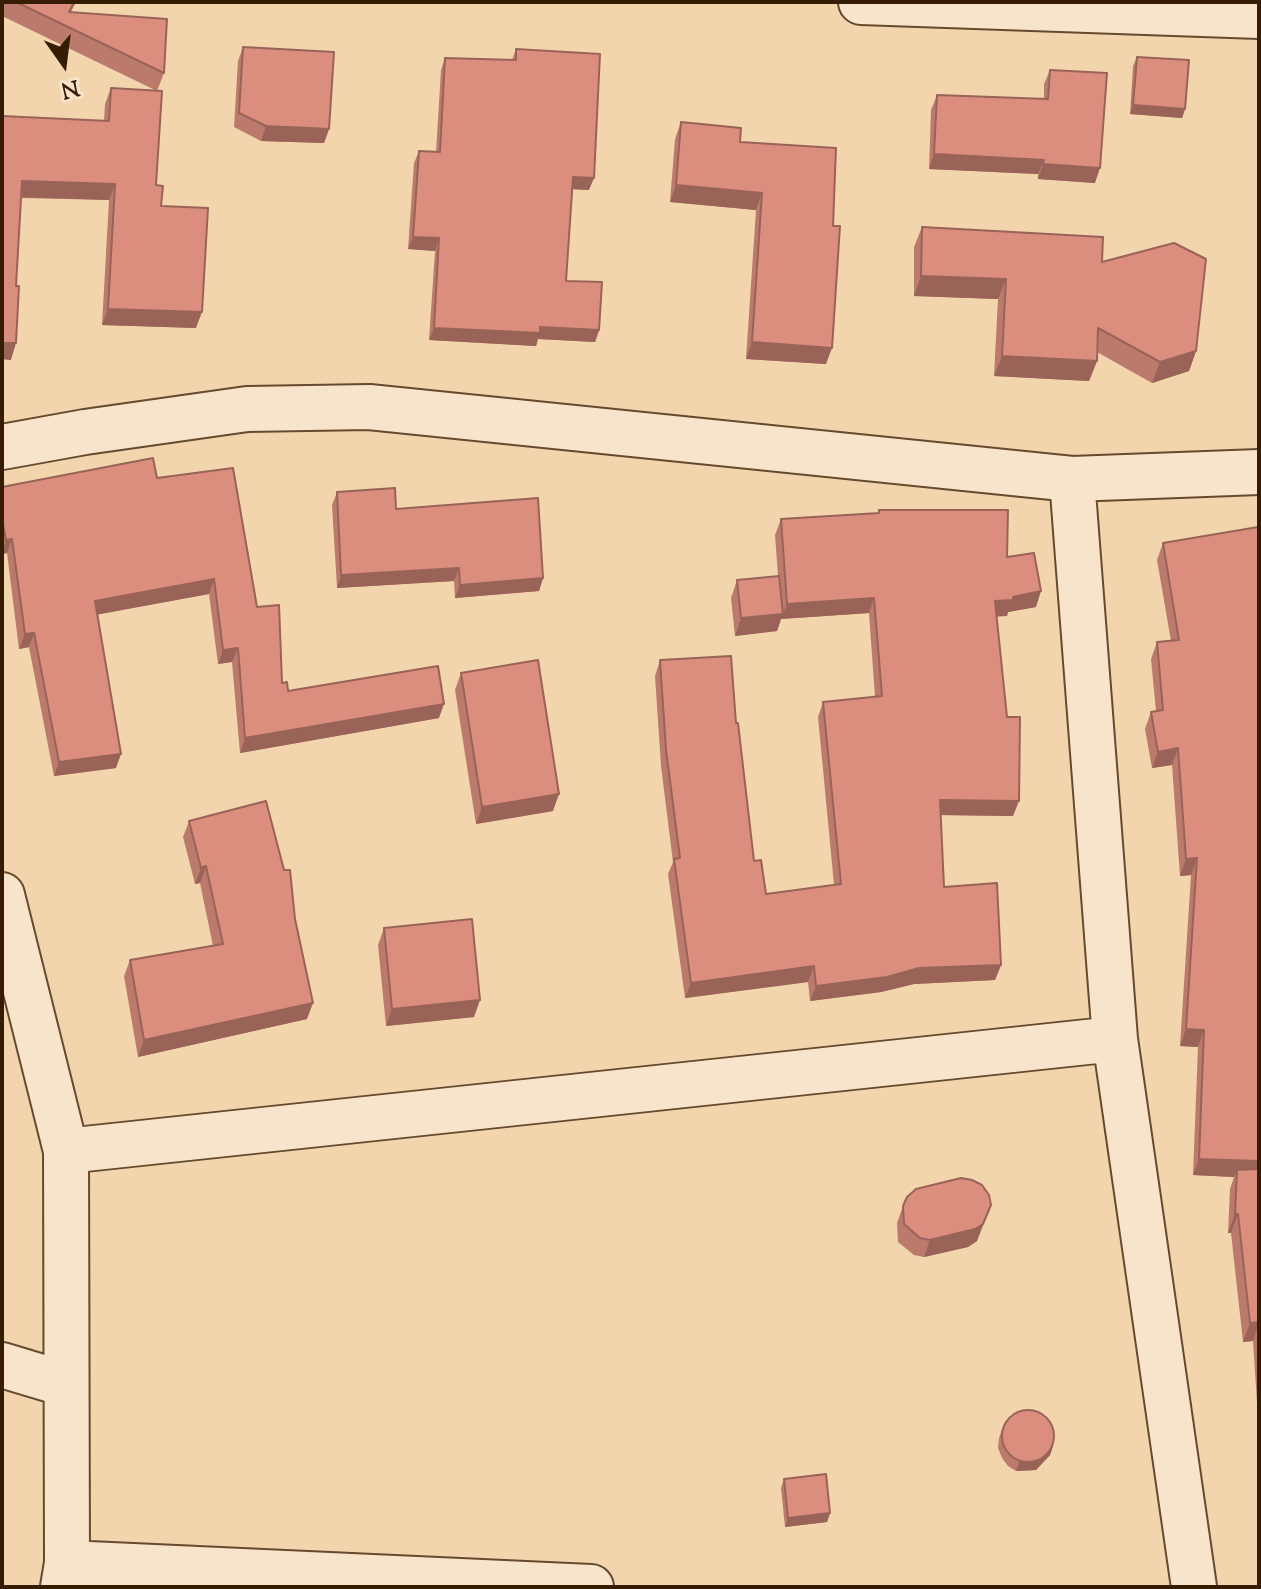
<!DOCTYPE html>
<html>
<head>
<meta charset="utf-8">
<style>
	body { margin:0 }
	#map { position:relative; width:1261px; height:1589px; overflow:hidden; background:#f2d5ad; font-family:"Sorts Mill Goudy",serif }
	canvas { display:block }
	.frame { position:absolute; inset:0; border:4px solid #371c04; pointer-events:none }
	.north { position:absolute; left:24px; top:24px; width:80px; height:80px; -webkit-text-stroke:6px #f7e4ca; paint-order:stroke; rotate:166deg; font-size:22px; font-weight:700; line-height:32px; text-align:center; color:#371c04 }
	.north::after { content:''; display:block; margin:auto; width:28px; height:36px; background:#371c04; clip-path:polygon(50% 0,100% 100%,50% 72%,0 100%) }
</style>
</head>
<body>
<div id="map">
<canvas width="1261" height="1589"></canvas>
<div class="frame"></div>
<div class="north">N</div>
</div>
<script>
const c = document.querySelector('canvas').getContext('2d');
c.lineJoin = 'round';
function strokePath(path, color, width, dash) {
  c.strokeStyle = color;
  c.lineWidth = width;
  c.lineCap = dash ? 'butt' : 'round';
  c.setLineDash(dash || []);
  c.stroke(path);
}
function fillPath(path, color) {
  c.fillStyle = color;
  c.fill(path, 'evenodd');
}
const minor = new Path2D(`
	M861,2l398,14
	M2,447l83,-15 162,-23 122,-2 703,72 187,-7
	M1072,479l43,560 79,548
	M2,895l64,256 1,412 -4,24
	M66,1151l1049,-112
	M2,1365l63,19
	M67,1563l524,24`);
const wall = new Path2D(`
	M2,2h74l-5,10 93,61 -7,18 -1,94 40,143 -94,-3 7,-125 -88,-2 -10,162 -9,-1v-243l102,5 1,-17 6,-16 46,3 -155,-75z
	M243,47l86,82 -5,14 -63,-2 -27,-14 4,-66z
	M516,49l73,141 -17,-1 -6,92 33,49 -4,12 -57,-3 -2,7 -107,-6 6,-89 -27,-2 6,-86 5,-12 17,1 5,-82 4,-12 67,2z
	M1137,57l48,52 -3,9 -52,-4 3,-48z
	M1050,70l45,113 -57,-4v-5l-109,-5 2,-59 6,-15 107,4v-15z
	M681,122l59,20 93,84 -7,138 -80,-5 10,-149 -86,-8 5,-63z
	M922,227l180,35 94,89 -7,20 -37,12 -55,-31v9l-8,20 -95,-5 4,-77 -84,-3v-49z
	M157,478l100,129 25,76 6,8 151,27 -199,35 -8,-91 -14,2 -9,-70 -111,20 18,154 -62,8 -25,-129 -10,2 -12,-96 -5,1v-67z
	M337,492l59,17 147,69 -4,13 -84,7 -1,-17 -117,7 -5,-83z
	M879,510l128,47 29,50 -28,5 -1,4h-11l17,200 -72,-1 3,72 57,78 -6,15 -81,4 -33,8 -71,9 -2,-19 -123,16 -17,-124 5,-12 -12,-96 -6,-90 5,-16 76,63 18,138 12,33 68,-9 -16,-168 5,-15 52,-5 -6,-84 -88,6 -4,12 -42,5 -4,-38 6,-18 41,-4 -3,-41 6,-16 97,-6z
	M1259,530v904l-6,-93 -10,1 -12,-109h-3l2,-44 4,-12 -41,-2 5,-128 -18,-1 11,-171 -11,1 -8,-111 -20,3 -7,-39 6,-17 5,-1 -5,-52 6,-17 14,-1 -14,-81 6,-17z
	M461,673l92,138 -77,13 -21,-134z
	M189,821l106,98 12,100 -169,38 -14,-81 6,-16 83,-14 -13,-63 -5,1 -12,-47z
	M384,928l90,89 -88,9 -8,-81z
	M903,1206l74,35 -9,6 -44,10 -10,-2 -16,-13 -1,-19z
	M1002,1429l51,17 -3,9 -14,15 -20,1 -8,-5 -6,-8 -4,-10 1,-10z
	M784,1479l46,34 -3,9 -42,5 -4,-39z`);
const shadedWall = new Path2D(`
	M1133,105l52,4 -3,9 -52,-4z
	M266,126l63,3 -5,14 -63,-2z
	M934,154l110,6 -6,14 -109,-5z
	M1043,164l57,4 -5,15 -57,-4z
	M573,177l21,1 -5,12 -20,-1z
	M22,181l93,3 -6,16 -93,-3z
	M676,185l86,8 -6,17 -86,-8z
	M413,237l26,1 -4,13 -27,-2z
	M921,276l85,3 -8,20 -84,-3z
	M108,309l94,3 -6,16 -94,-3z
	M540,327l59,3 -4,12 -57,-3 -2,7 -107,-6 5,-12z
	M752,342l80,6 -6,16 -80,-5z
	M2,343h14l-5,17 -9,-1z
	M1196,351l-7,20 -37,12 8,-21z
	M1002,356l95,5 -8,20 -95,-5z
	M12,539l-5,14 -5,1 4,-14z
	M459,568l-5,13 -117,7 4,-13z
	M543,578l-4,13 -84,7 5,-13z
	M214,579l-5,15 -119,22 5,-15z
	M1041,591l-5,16 -28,5 -1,4 -18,1 6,-16z
	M874,598l-5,15 -88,6 -4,12 -42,5 6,-18 42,-4 4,-10z
	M34,633l-5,14 -10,2 6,-15z
	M238,648l-6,14 -14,2 5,-14z
	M444,704l-5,14 -199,35 5,-15z
	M1178,748l-6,17 -20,3 6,-16z
	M121,754l-5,14 -62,8 5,-14z
	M559,794l-6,17 -77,13 6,-17z
	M940,800l79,1 -6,15 -78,-1z
	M1197,858l-6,17 -11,1 6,-17z
	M206,866l-6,17 -5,1 6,-16z
	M1001,965l-6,15 -81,4 -33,8 -71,9 6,-15 103,-18z
	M814,966l-6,16 -123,16 6,-15z
	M480,1000l-6,17 -88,9 6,-17z
	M313,1003l-6,16 -169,38 6,-17z
	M1186,1029l18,1 -6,17 -18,-1z
	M1199,1159l60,2v9h-22l-3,7 -41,-2z
	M991,1205l-14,36 -9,6 -44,10 6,-17z
	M1235,1214h3l-7,19h-3z
	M1259,1322l-6,19 -10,1 7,-19z
	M1053,1446l-3,9 -14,15 -20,1 3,-9z
	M830,1513l-3,9 -42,5 3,-9z`);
const building = new Path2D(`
	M16,2h58l-5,10 98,7 -3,54z
	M243,47l91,5 -5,77 -63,-3 -27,-13z
	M516,49l84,5 -6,124 -21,-1 -7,104 36,1 -3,48 -59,-3v6l-106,-5 5,-90 -26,-1 6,-86 21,1 5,-94 71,2z
	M1137,57l52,3 -4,49 -52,-4z
	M1050,70l57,3 -7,95 -57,-4 1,-4 -110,-6 3,-59 111,4z
	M111,88l51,3 -6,94 7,1 -2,20 47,2 -6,104 -94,-3 7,-125 -93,-3 -6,105h3l-3,57h-14v-227l107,5z
	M681,122l60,6 -1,14 96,6 -3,78h7l-8,122 -80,-6 10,-149 -86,-8z
	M922,227l181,10 -1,25 72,-19 32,16 -10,92 -36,11 -62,-34 -1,33 -95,-5 4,-77 -85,-3z
	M153,458l4,20 76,-10 24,139 22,-2 3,78 5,-1 1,9 150,-25 6,38 -199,34 -7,-90 -15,2 -9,-71 -119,22 26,153 -62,8 -25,-129 -9,1 -13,-95 -6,1 -4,-21v-32z
	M395,488l1,21 142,-11 5,80 -83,7 -1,-17 -118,7 -4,-83z
	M879,510h129l-1,47 27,-4 7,38 -28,6v3l-18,1 12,116h13l-1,84 -79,-1 4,87 53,-4 4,82 -82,3 -32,9 -71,9 -2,-20 -123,17 -17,-124 6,-1 -14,-108 -6,-90 71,-4 5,67h2l16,138 7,-1 5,34 75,-10 -18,-182 59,-6 -8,-98 -87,6 -6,-85 98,-6z
	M1258,527l1,634 -60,-2 5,-129 -18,-1 11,-171 -11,1 -8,-111 -20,4 -7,-40 12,-2 -6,-68 22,-2 -16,-97z
	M779,576l4,38 -42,4 -4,-38z
	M538,660l21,134 -77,13 -21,-134z
	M266,801l18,69h6l5,49 18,84 -169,37 -14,-80 93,-16 -17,-78 -5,2 -12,-47z
	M472,919l8,81 -88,9 -8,-81z
	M1259,1169v153l-9,1 -12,-109h-3l2,-44z
	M961,1178l11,2 10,5 7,10 2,10 -8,19 -8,5 -45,11 -10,-2 -16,-14 -1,-18 4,-9 9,-8z
	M1002 1436a26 26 0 1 1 52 0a26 26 0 1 1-52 0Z
	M826,1474l4,39 -42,5 -4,-39z`);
strokePath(minor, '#664a2e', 48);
strokePath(minor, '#f7e4ca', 44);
fillPath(wall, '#bc7a6c');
fillPath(shadedWall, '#996358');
fillPath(building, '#db8e7e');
strokePath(building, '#996358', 2);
</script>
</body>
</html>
